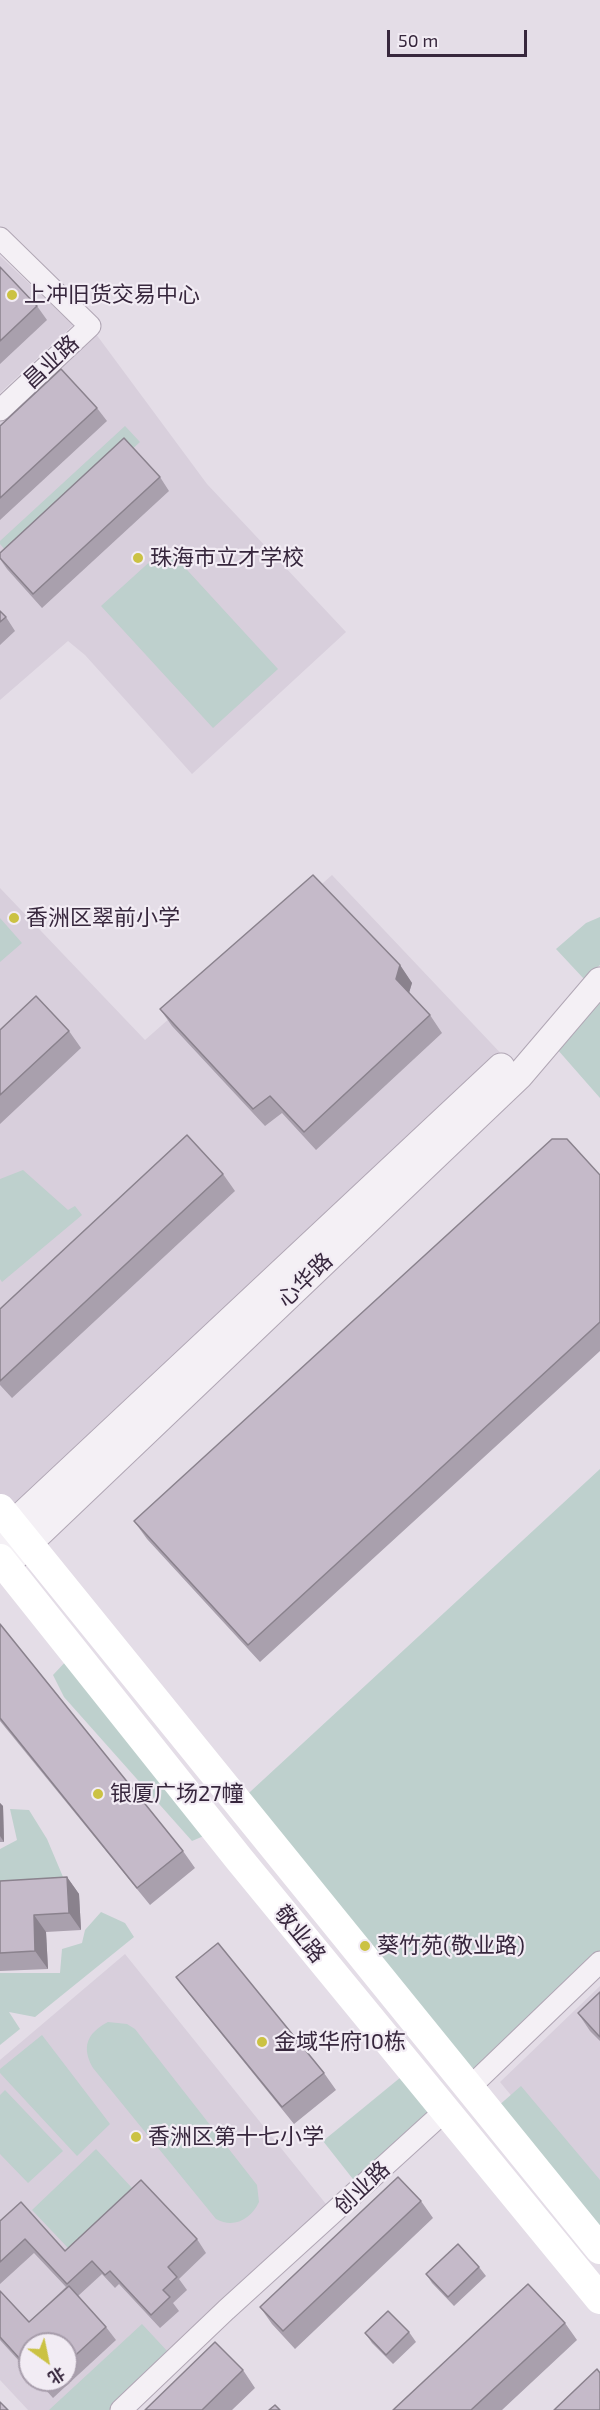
<!DOCTYPE html>
<html>
<head>
<meta charset="utf-8">
<style>
	body { margin:0 }
	#map { position:relative; width:600px; height:2410px; overflow:hidden; background:#e4dde7; font-family:"Exo 2","Noto Sans SC",sans-serif }
	canvas { display:block }
	.north { position:absolute; left:18px; top:2332px; width:60px; height:60px; box-sizing:border-box; background:#f2ecf4; border:2px solid #a79dab; border-radius:50%; rotate:147deg; font-size:16px; font-weight:700; line-height:24px; text-align:center; color:#37273d }
	.north::after { content:''; display:block; margin:auto; width:21px; height:27px; background:#cbc243; clip-path:polygon(50% 0,100% 100%,50% 72%,0 100%) }
	.scale { position:absolute; left:387px; top:30px; width:140px; height:27px; box-sizing:border-box; border:3px solid #37273d; border-top:0; padding-left:8px; font-size:18px; line-height:21px; white-space:nowrap; color:#37273d; -webkit-text-stroke:4px #f2ecf4; paint-order:stroke }
</style>
</head>
<body>
<div id="map">
<canvas width="600" height="2410"></canvas>
<div class="north">北</div>
<div class="scale">50 m</div>
</div>
<script>
const c = document.querySelector('canvas').getContext('2d');
c.lineJoin = 'round';
function fillPath(path, color) {
  c.fillStyle = color;
  c.fill(path, 'evenodd');
}
function strokePath(path, color, width, dash) {
  c.strokeStyle = color;
  c.lineWidth = width;
  c.lineCap = dash ? 'butt' : 'round';
  c.setLineDash(dash || []);
  c.stroke(path);
}
function label(font, color, halo, rows, align = 'center') {
  c.font = font + ' "Exo 2","Noto Sans SC",sans-serif';
  c.lineWidth = 4.5;
  c.setLineDash([]);
  c.textBaseline = 'middle';
  c.strokeStyle = halo;
  c.fillStyle = color;
  for (const [text, x, y, turn = 0] of rows) {
    c.save();
    c.translate(x, y);
    c.rotate((+turn || 0) * Math.PI / 180);
    c.textAlign = isNaN(turn) ? turn : align;
    if (halo) c.strokeText(text, 0, 0);
    c.fillText(text, 0, 0);
    c.restore();
  }
}
const built = new Path2D(`
	M0,256l73,69 -73,68z
	M90,326l117,158 139,148 -154,142 -107,-119 -17,-14 -68,59v-289z
	M332,875l176,186 -495,463 -13,-16v-620l145,152z
	M125,1954l209,260 -212,196h-94l-28,-30v-320zM30,2344h36v36h-36z
	M600,1986v217l-100,-121z`);
const green = new Path2D(`
	M125,426l15,16 -127,117 -13,-15v-3z
	M166,547l112,122 -65,59 -112,-122z
	M600,917v48l-16,14 -28,-30 30,-26z
	M0,918l22,25 -22,19z
	M600,981v117l-50,-57z
	M23,1170l45,40 7,-4 7,9 -80,67 -2,-3v-100z
	M600,1469v493l-131,126 -231,-285z
	M69,1658l137,177 -14,6 -128,-144 -11,-22z
	M10,1809l19,1 18,29 19,45 -66,11v-46l17,-9z
	M101,1912l24,11 9,14 -99,80 -26,-5 11,17 -20,16v-72h60l2,-24 20,-6 3,-13z
	M108,2022l19,2 8,5 122,156 2,17c-8,17 -25,27 -43,17l-123,-151c-12,-21 -6,-35 15,-46z
	M42,2035l68,89 -33,32 -77,-83v-4z
	M401,2077l32,41 -77,65 -33,-42z
	M521,2086l79,94v56l-103,-129z
	M5,2090l58,61 -35,32 -28,-29v-59z
	M96,2149l36,39 -64,60 -36,-38z
	M142,2324l27,29 -60,57h-60z`);
const minor = new Path2D(`
	M0,238l90,88 -90,84
	M469,2088l131,-126
	M121,2410l105,-100 220,-200`);
const tertiary = new Path2D(`
	M0,1536l501,-469
	M12,1559l507,-483 81,-95`);
const secondary = new Path2D(`
	M0,1509l600,740
	M0,1559l239,300 361,440`);
const wall = new Path2D(`
	M0,267l37,39 10,14 -47,44z
	M97,408l10,13 -107,99v-94z
	M160,477l9,14 -127,117 -35,-39 -7,-10v-6z
	M0,611l6,6 9,14 -15,14z
	M400,965l12,18 -3,10 21,22 12,18 -126,117 -34,-37 -17,13 -93,-100 -12,-17z
	M0,1030l69,1 12,17 -81,76z
	M223,1174l12,17 -223,207 -12,-13v-76z
	M600,1175v176l-340,311 -113,-123 -13,-18z
	M0,1624l183,227 12,17 -45,37 -150,-184z
	M0,1803l3,3 1,36h-4z
	M67,1877l12,17 2,36 -35,2 2,37 -48,2v-90z
	M176,1977l148,96 12,17 -42,34 -105,-130z
	M600,1992v49l-10,-10 -12,-18z
	M421,2201l12,17 -138,131 -23,-25 -12,-17z
	M0,2221l65,30 132,-12 9,14 -27,26 8,11 -14,13 6,8 -19,17 -41,-44 -4,4 -13,-14 -24,22 28,31 10,13 -63,58 -16,-18h29v-36h-36v29l-30,-33v-49l29,31 37,-35 -32,-34 -34,31z
	M479,2267l7,9 -32,30 -22,-23 -6,-9z
	M565,2323l12,17 -75,70h-109z
	M409,2332l7,10 -23,22 -21,-21 -7,-10z
	M243,2370l12,18 -23,22h-87z`);
const shadedWall = new Path2D(`
	M400,965l12,18 -4,13 -12,-17z
	M0,1803l3,3 1,36 -4,-6z
	M67,1877l12,17 2,36 -12,-17z
	M34,1915l12,17 2,37 -13,-18z`);
const building = new Path2D(`
	M0,267l37,39 -37,35z
	M61,369l36,39 -97,90v-72z
	M124,438l36,39 -127,117 -33,-36v-5z
	M0,611l6,6 -6,5z
	M313,875l87,90 -4,14 34,36 -126,117 -34,-36 -17,13 -93,-100z
	M36,996l33,35 -69,64v-65z
	M187,1135l36,39 -223,207v-72z
	M552,1139h15l33,36v147l-352,323 -114,-124z
	M0,1624l183,227 -46,37 -137,-170z
	M67,1877l2,36 -35,2 1,36 -35,2v-72z
	M218,1943l106,130 -42,34 -106,-130z
	M600,1992v45l-22,-24z
	M398,2177l23,24 -138,130 -23,-24z
	M141,2180l56,59 -29,28 9,10 -14,13 7,7 -19,18 -41,-44 -5,4 -13,-14 -25,23 -42,-45 -25,23v-41l21,-19 44,49z
	M458,2244l21,23 -31,30 -22,-23z
	M528,2284l37,39 -94,87h-78z
	M69,2286l37,41 -40,37v-20h-36v26l-30,-33v-46l29,31z
	M388,2311l21,21 -23,23 -21,-22z
	M215,2342l28,28 -41,40h-57z
	M597,2369l3,4v37h-46z
	M40,2380h8l-4,4z
	M0,2402l8,8h-8z
	M275,2405l5,5h-11z`);
const markers = [
	[12,295,6,"#cbc243"],
	[138,558,6,"#cbc243"],
	[14,918,6,"#cbc243"],
	[98,1794,6,"#cbc243"],
	[365,1946,6,"#cbc243"],
	[262,2042,6,"#cbc243"],
	[136,2137,6,"#cbc243"]
];
const poiNames = [
	["上冲旧货交易中心",24,295],
	["珠海市立才学校",150,558],
	["香洲区翠前小学",26,918],
	["银厦广场27幢",110,1794],
	["葵竹苑(敬业路)",377,1946],
	["金域华府10栋",274,2042],
	["香洲区第十七小学",148,2137]
];
const streetNames = [
	["昌业路",51,362,-43],
	["心华路",305,1280,-44],
	["敬业路",300,1934,51],
	["创业路",362,2188,-43]
];
fillPath(built, '#d8cfdc');
fillPath(green, '#bed0cd');
strokePath(minor, '#b0a6b4', 23);
strokePath(tertiary, '#b0a6b4', 29);
strokePath(minor, '#f4f0f5', 21);
strokePath(tertiary, '#f4f0f5', 27);
strokePath(secondary, '#fff', 30);
fillPath(wall, '#a9a0ad');
fillPath(shadedWall, '#8a828d');
fillPath(building, '#c5bac9');
strokePath(building, '#8a828d', 1.5);
for (const [x, y, r, color] of markers) {
  const dot = new Path2D();
  dot.arc(x, y, r, 0, 2 * Math.PI);
  c.fillStyle = color;
  c.fill(dot);
  strokePath(dot, '#f2ecf4', 2);
}
label('22px', '#37273d', '#f2ecf4', poiNames, 'left');
label('22px', '#37273d', '#f2ecf4', streetNames);
</script>
</body>
</html>
